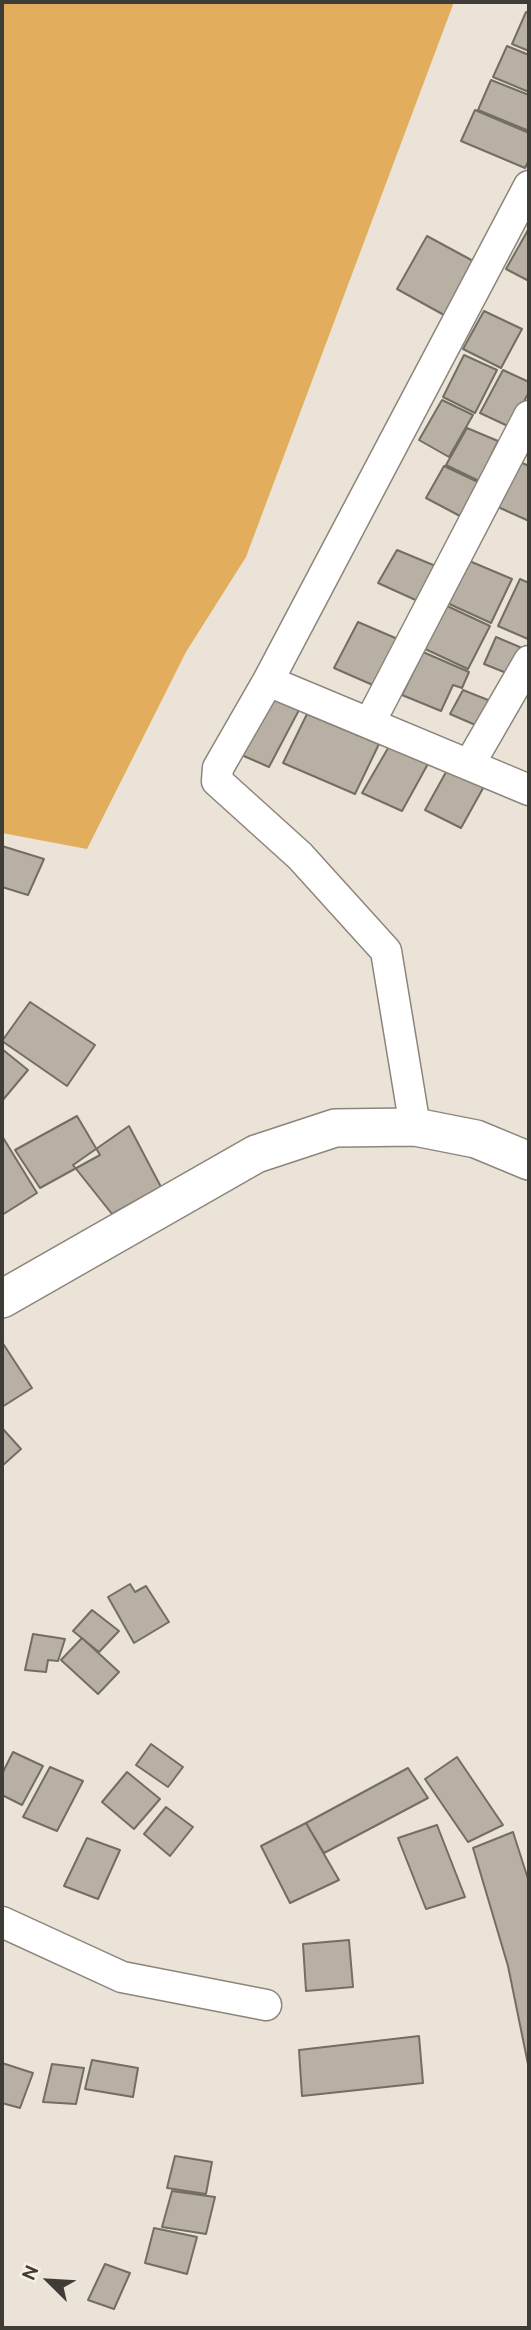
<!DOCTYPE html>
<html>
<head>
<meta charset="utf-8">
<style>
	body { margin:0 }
	#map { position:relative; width:531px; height:2330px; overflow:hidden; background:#ebe3d7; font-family:Ubuntu,sans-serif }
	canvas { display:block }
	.frame { position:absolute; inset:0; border:4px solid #3f3c37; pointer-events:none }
	.north { position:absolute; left:14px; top:2246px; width:70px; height:70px; -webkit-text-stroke:5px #f9f0e4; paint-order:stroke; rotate:294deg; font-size:19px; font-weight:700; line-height:28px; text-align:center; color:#3f3c37 }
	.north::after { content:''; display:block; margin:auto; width:24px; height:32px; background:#3f3c37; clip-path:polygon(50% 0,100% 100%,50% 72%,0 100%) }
</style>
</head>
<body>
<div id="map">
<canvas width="531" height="2330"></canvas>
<div class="frame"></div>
<div class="north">N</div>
</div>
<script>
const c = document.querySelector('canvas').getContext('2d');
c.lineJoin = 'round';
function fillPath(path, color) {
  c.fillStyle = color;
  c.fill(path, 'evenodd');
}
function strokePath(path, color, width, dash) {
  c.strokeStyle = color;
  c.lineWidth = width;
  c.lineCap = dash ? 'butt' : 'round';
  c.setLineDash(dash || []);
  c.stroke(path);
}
const water = new Path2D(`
	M2,2h452l-208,555 -60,95 -99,197 -85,-16z`);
const building = new Path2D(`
	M526,12l3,1v38l-17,-7z
	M507,46l22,9v37l-36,-15z
	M491,80l38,15v36l-51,-21z
	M475,110l54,23v27l-4,8 -64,-27z
	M528,230h1v51l-23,-12z
	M427,236l48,26 -31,53 -47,-26z
	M484,311l38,18 -21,39 -38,-19z
	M464,355l33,15 -22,43 -32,-16z
	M503,370l26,12v10l-19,35 -30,-14z
	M442,400l31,15 -24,42 -30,-17z
	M467,428l31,13 -19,40 -33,-16z
	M520,462l9,4v55l-31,-14z
	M444,466l34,16 -18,34 -34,-18z
	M397,550l41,17 -18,35 -42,-19z
	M467,560l45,19 -21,44 -46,-21z
	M520,579l9,4 -1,56 -30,-13z
	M445,605l45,21 -22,43 -45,-21z
	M358,622l42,18 -25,46 -41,-18z
	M496,637l26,11 -13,26 -25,-10z
	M423,652l46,20 -7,16 -9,-3 -12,26 -39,-16z
	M463,690l30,12 -13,25 -30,-13z
	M266,695l33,15 -30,57 -32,-14z
	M307,714l72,30 -24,50 -72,-31z
	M391,743l38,19 -27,49 -40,-18z
	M451,763l36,18 -26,47 -36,-18z
	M2,846l42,13 -16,36 -26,-8z
	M30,1002l65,43 -28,41 -65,-45z
	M2,1049l26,21 -26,31z
	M77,1116l23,39 -60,33 -25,-38z
	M129,1126l32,61 -49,27 -39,-49z
	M2,1136l35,57 -35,22z
	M2,1342l30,46 -30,19z
	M2,1428l19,21 -19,17z
	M130,1584l5,8 11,-6 23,36 -35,21 -26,-46z
	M92,1610l27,21 -20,21 -26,-21z
	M33,1634l32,5 -7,22 -10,-1 -2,12 -21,-2z
	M82,1638l37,34 -21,22 -37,-34z
	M151,1744l32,23 -15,20 -32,-22z
	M13,1752l30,14 -21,39 -20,-10v-21z
	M457,1757l46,68 -35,17 -43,-63z
	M50,1767l33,14 -26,50 -34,-14z
	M408,1768l20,30 -104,55 -18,-30z
	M127,1772l33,27 -26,30 -32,-27z
	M166,1807l27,20 -23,29 -26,-22z
	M306,1823l33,57 -49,23 -29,-57z
	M437,1825l28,72 -39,12 -28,-71z
	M513,1832l16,50v187l-21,-103 -35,-118z
	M87,1838l33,12 -22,49 -34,-13z
	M349,1940l4,47 -47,4 -3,-47z
	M419,2036l4,47 -121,13 -3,-46z
	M92,2060l46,8 -5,29 -48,-8z
	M2,2063l31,10 -13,35 -18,-5z
	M52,2064l32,4 -8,36 -33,-2z
	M175,2156l37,6 -6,32 -39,-6z
	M172,2191l43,6 -9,37 -44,-7z
	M154,2228l43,9 -10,37 -42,-11z
	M105,2264l25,9 -16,36 -26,-9z`);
const minor = new Path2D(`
	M529,186l-261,495 261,109
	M268,681l-50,87 -1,13 83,75 86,95 29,176
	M370,722l159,-306
	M469,765l60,-104
	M2,1922l120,55 144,28`);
const tertiary = new Path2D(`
	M2,1299l254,-145 79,-26 80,-1 61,12 53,22`);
fillPath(water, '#e2ad5c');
fillPath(building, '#b8b0a5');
strokePath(building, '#746d63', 2);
strokePath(minor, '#8d857b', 33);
strokePath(tertiary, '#8d857b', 40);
strokePath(minor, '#fff', 30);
strokePath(tertiary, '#fff', 37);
</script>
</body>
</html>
